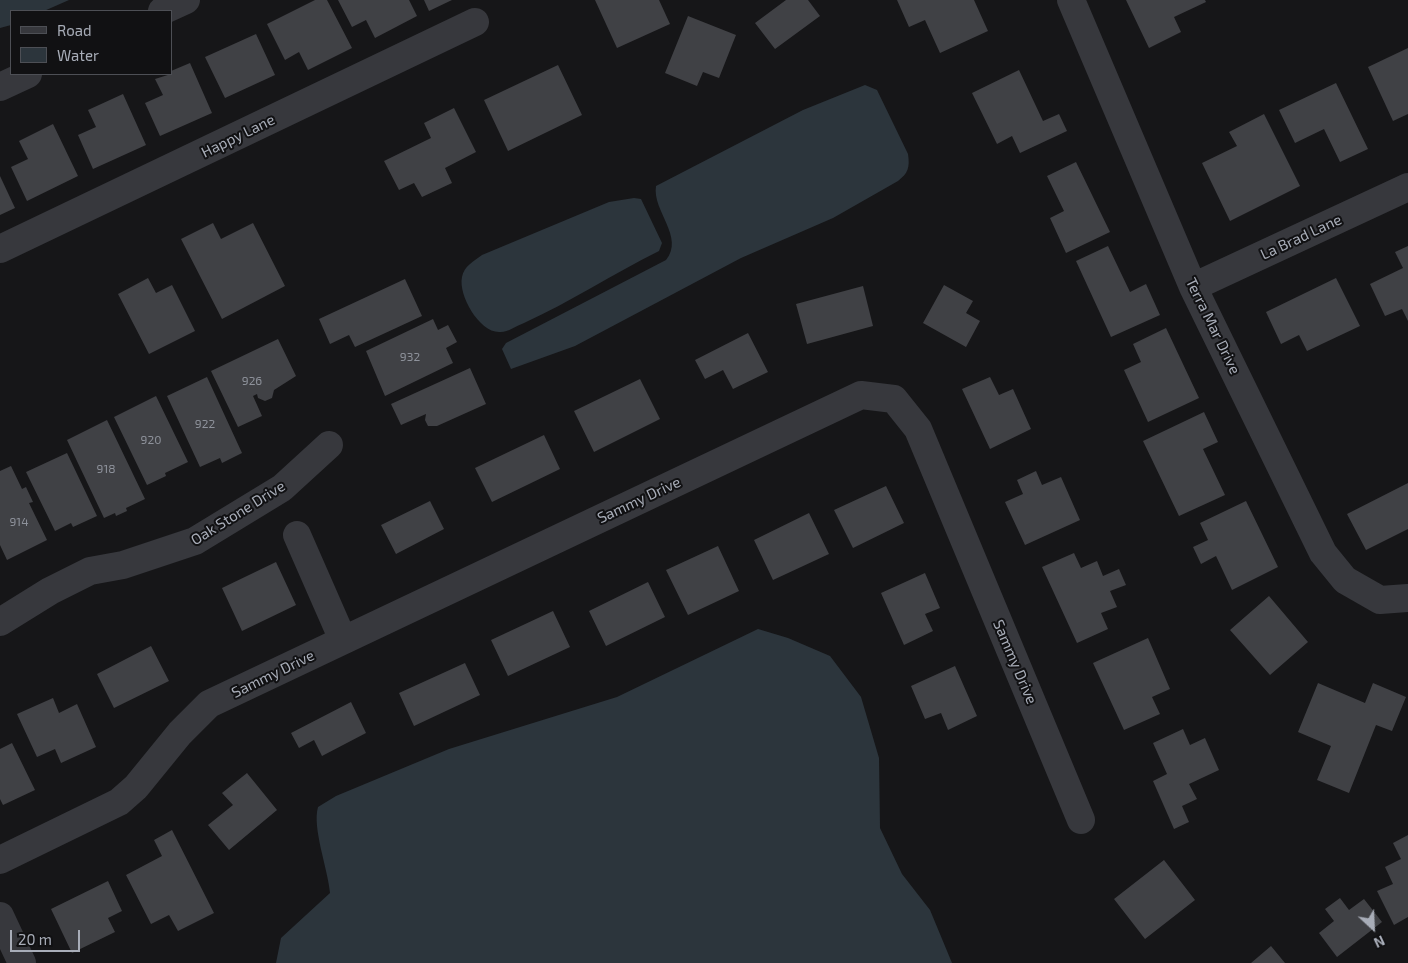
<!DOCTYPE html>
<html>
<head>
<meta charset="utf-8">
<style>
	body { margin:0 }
	#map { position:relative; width:1408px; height:963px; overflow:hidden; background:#161618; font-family:"Exo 2",sans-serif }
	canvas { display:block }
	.legend { position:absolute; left:10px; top:10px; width:162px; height:65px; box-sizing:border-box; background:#111113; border:1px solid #4d4f55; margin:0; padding:6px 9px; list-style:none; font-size:15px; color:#a8adb8 }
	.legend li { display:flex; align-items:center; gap:10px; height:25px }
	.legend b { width:25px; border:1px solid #4d4f55 }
	.north { position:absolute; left:1348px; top:903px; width:50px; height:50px; -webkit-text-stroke:4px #111113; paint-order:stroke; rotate:155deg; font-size:14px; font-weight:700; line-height:20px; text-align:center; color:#a8adb8 }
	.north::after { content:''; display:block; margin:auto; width:18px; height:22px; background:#a8adb8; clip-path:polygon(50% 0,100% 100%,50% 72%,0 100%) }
	.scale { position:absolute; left:10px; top:930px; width:70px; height:22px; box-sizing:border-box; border:2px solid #a8adb8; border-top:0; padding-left:6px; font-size:15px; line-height:18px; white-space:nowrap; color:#a8adb8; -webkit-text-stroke:4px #111113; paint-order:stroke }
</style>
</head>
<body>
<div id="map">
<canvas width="1408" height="963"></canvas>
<ul class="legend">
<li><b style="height:6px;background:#37383d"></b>Road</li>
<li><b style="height:14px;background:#2c353c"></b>Water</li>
</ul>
<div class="north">N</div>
<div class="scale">20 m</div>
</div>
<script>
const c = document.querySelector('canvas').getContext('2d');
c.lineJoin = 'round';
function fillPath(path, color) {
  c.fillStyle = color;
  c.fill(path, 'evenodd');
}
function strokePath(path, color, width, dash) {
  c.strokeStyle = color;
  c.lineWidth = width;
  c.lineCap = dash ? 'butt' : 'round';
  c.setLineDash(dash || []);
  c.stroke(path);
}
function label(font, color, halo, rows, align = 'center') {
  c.font = font + ' "Exo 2",sans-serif';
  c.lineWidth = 4;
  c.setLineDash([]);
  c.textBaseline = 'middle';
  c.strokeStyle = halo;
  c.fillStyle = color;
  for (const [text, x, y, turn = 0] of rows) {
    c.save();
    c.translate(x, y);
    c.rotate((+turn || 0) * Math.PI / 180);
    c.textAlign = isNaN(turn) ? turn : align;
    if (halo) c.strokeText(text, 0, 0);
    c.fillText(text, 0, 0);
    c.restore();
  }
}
const water = new Path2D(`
	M0,0h69l-25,11h-33v14l-11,3z
	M865,85l12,5 31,64c2,14 0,19 -10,27l-65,37 -92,40 -166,88 -64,23 -9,-20 4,-6 160,-83c19,-23 -14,-49 -10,-74l147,-76z
	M634,198l7,1 21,44 -3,8c-46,23 -89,51 -135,72 -8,3 -17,10 -25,9 -20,0 -41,-37 -37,-55 2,-11 12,-16 20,-22l127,-53z
	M758,629l30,9 42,18 31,41 18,61 1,70 22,46 28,36 22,53h-676l5,-25 49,-45c-2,-24 -18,-65 -12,-86l18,-11 113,-47 168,-52z`);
const building = new Path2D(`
	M315,0h12l25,48 -44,22 -9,-18 -14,8 -18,-36z
	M338,0h71l8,16 -42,22 -9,-18 -14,7z
	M424,0h28l-23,11z
	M595,0h64l11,24 -53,24z
	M786,0h22l12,16 -45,33 -20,-26z
	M897,0h77l14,31 -48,22 -15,-33 -16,7z
	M1126,0h79l1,2 -32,15 7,15 -32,16z
	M688,16l48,19 -17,43 -16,-6 -6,14 -32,-13z
	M256,34l19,41 -50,23 -20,-41z
	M1408,48v66l-15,7 -25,-54z
	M190,63l22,50 -52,23 -15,-33 18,-8 -8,-16 16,-5v-3z
	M558,65l24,50 -74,36 -24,-51z
	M1019,70l24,51 16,-7 8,17 -47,22 -8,-17 -15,8 -25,-51z
	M1336,83l32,66 -28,13 -16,-33 -29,14 -16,-33z
	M123,94l23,51 -53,24 -15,-34 18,-8 -8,-17z
	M454,108l22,44 -31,16 7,15 -30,14 -8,-14 -15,7 -15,-29 47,-23 -7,-15z
	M1264,114l36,72 -70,35 -28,-58 35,-17 -8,-14z
	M53,124l25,52 -51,25 -16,-34 17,-8 -9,-18z
	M1076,162l34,70 -44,21 -16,-35 14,-7 -17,-35z
	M0,176l15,32 -15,7z
	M213,223l8,16 32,-16 32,63 -63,33 -41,-80z
	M1108,246l22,46 16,-8 14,31 -49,22 -35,-76z
	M1408,246v75l-6,-12 -17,7 -15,-32 33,-16 -8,-16z
	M148,278l8,15 16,-8 23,46 -46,23 -31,-60z
	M1336,278l24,48 -53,25 -8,-16 -18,9 -15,-32z
	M405,279l17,37 -67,31 -6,-12 -19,9 -11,-25z
	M944,285l29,16 -7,12 14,8 -14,26 -43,-24z
	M863,286l10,40 -66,18 -11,-40z
	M433,319l5,11 10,-5 9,17 -11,6 7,15 -68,33 -19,-45z
	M1166,328l33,70 -51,24 -24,-52 17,-8 -8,-18z
	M748,333l20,39 -35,17 -10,-19 -18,9 -10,-19z
	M278,339l18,37 -22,14 -2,8 -7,3 -7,-3 -1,-4 -4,2 9,20 -24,11 -27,-56z
	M470,368l16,36 -49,22h-9l-3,-6 1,-6 -25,11 -10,-21z
	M207,377l35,76 -20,10 -2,-5 -20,9 -33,-71z
	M990,377l9,18 14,-6 18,40 -41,20 -28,-60z
	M640,379l20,40 -66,33 -20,-41z
	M156,396l32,66 -23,11 1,3 -19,9 -33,-68z
	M1204,412l14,30 -15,7 22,46 -46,21 -36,-75z
	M107,420l38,79 -19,9 1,3 -11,5 -1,-3 -11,5 -37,-78z
	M544,435l16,34 -68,33 -17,-34z
	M67,453l30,63 -24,11 -2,-4 -16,8 -29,-59z
	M11,466l11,23 4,-2 7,15 -4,1 18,37 -40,20 -7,-15v-74z
	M1036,471l6,14 19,-8 19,43 -55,25 -20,-43 18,-8 -6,-14z
	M1408,483v46l-42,21 -19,-36z
	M886,486l18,37 -51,25 -19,-38z
	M430,501l14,28 -48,25 -15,-29z
	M1246,501l32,66 -46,23 -16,-34 -15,8 -8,-17 15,-7 -8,-17z
	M809,513l20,41 -56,26 -19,-40z
	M718,546l21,45 -51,24 -22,-45z
	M1074,553l7,15 16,-7 6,15 16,-7 7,16 -16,6 7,16 -16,6 7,16 -31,14 -35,-76z
	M276,562l20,43 -54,26 -20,-43z
	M925,573l15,35 -15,6 8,17 -29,14 -23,-52z
	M648,582l17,35 -59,29 -17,-35z
	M1269,596l39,46 -38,33 -40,-45z
	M553,611l17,36 -62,29 -17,-36z
	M1148,638l22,51 -18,8 8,17 -36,16 -31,-67z
	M151,646l18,35 -55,27 -17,-34z
	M465,663l15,32 -66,31 -15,-33z
	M955,666l22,50 -29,14 -7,-17 -16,6 -14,-33z
	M1318,683l47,20 8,-20 33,14 -14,34 -16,-6 -27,68 -32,-13 14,-34 -33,-14z
	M53,698l6,15 18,-9 19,43 -35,16 -6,-14 -18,8 -20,-43z
	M351,702l15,31 -44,23 -8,-16 -15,8 -8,-15z
	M1183,729l7,16 15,-7 14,32 -30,14 8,15 -15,7 7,16 -15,7 -21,-48 14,-7 -14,-31z
	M12,743l23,47 -32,15 -3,-6v-50z
	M247,773l30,37 -48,40 -21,-25 25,-20 -11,-12z
	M172,830l42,83 -36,18 -9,-16 -18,9 -25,-49 36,-19 -8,-16z
	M1408,835v82l-14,8 -17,-34 16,-7 -8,-17 16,-8 -8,-16z
	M1164,860l31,40 -50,39 -31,-40z
	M108,881l14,30 -14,7 7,14 -43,21 -21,-44z
	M1340,898l9,12 15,-11 18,23 -45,35 -18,-24 15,-12 -9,-12z
	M1271,946l14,17h-34z`);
const minor = new Path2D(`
	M1071,0l122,287 130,266 22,27 35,20 28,-2
	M162,11l24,-11
	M0,87l28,-13
	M0,249l475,-227
	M1193,287l215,-100
	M297,535l46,105
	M0,622l50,-31 40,-20 33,-6 72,-24 87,-53 47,-43
	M0,860l119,-58 17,-15 44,-54 29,-29 652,-309 33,4 24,30 163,391
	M0,916l22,47`);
const numberNames = [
	["932",410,357],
	["926",252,381],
	["922",205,424],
	["920",151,440],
	["918",106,469],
	["914",19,522]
];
const streetNames = [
	["Happy Lane",238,136,-26],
	["La Brad Lane",1301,237,-25],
	["Terra Mar Drive",1213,326,64],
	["Sammy Drive",639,500,-25],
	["Oak Stone Drive",238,513,-32],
	["Sammy Drive",1015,662,67],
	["Sammy Drive",273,674,-26]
];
fillPath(water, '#2c353c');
fillPath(building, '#404145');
strokePath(minor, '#37383d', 28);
label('12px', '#8e929b', null, numberNames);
label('15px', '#a8adb8', '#111113', streetNames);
</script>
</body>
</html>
